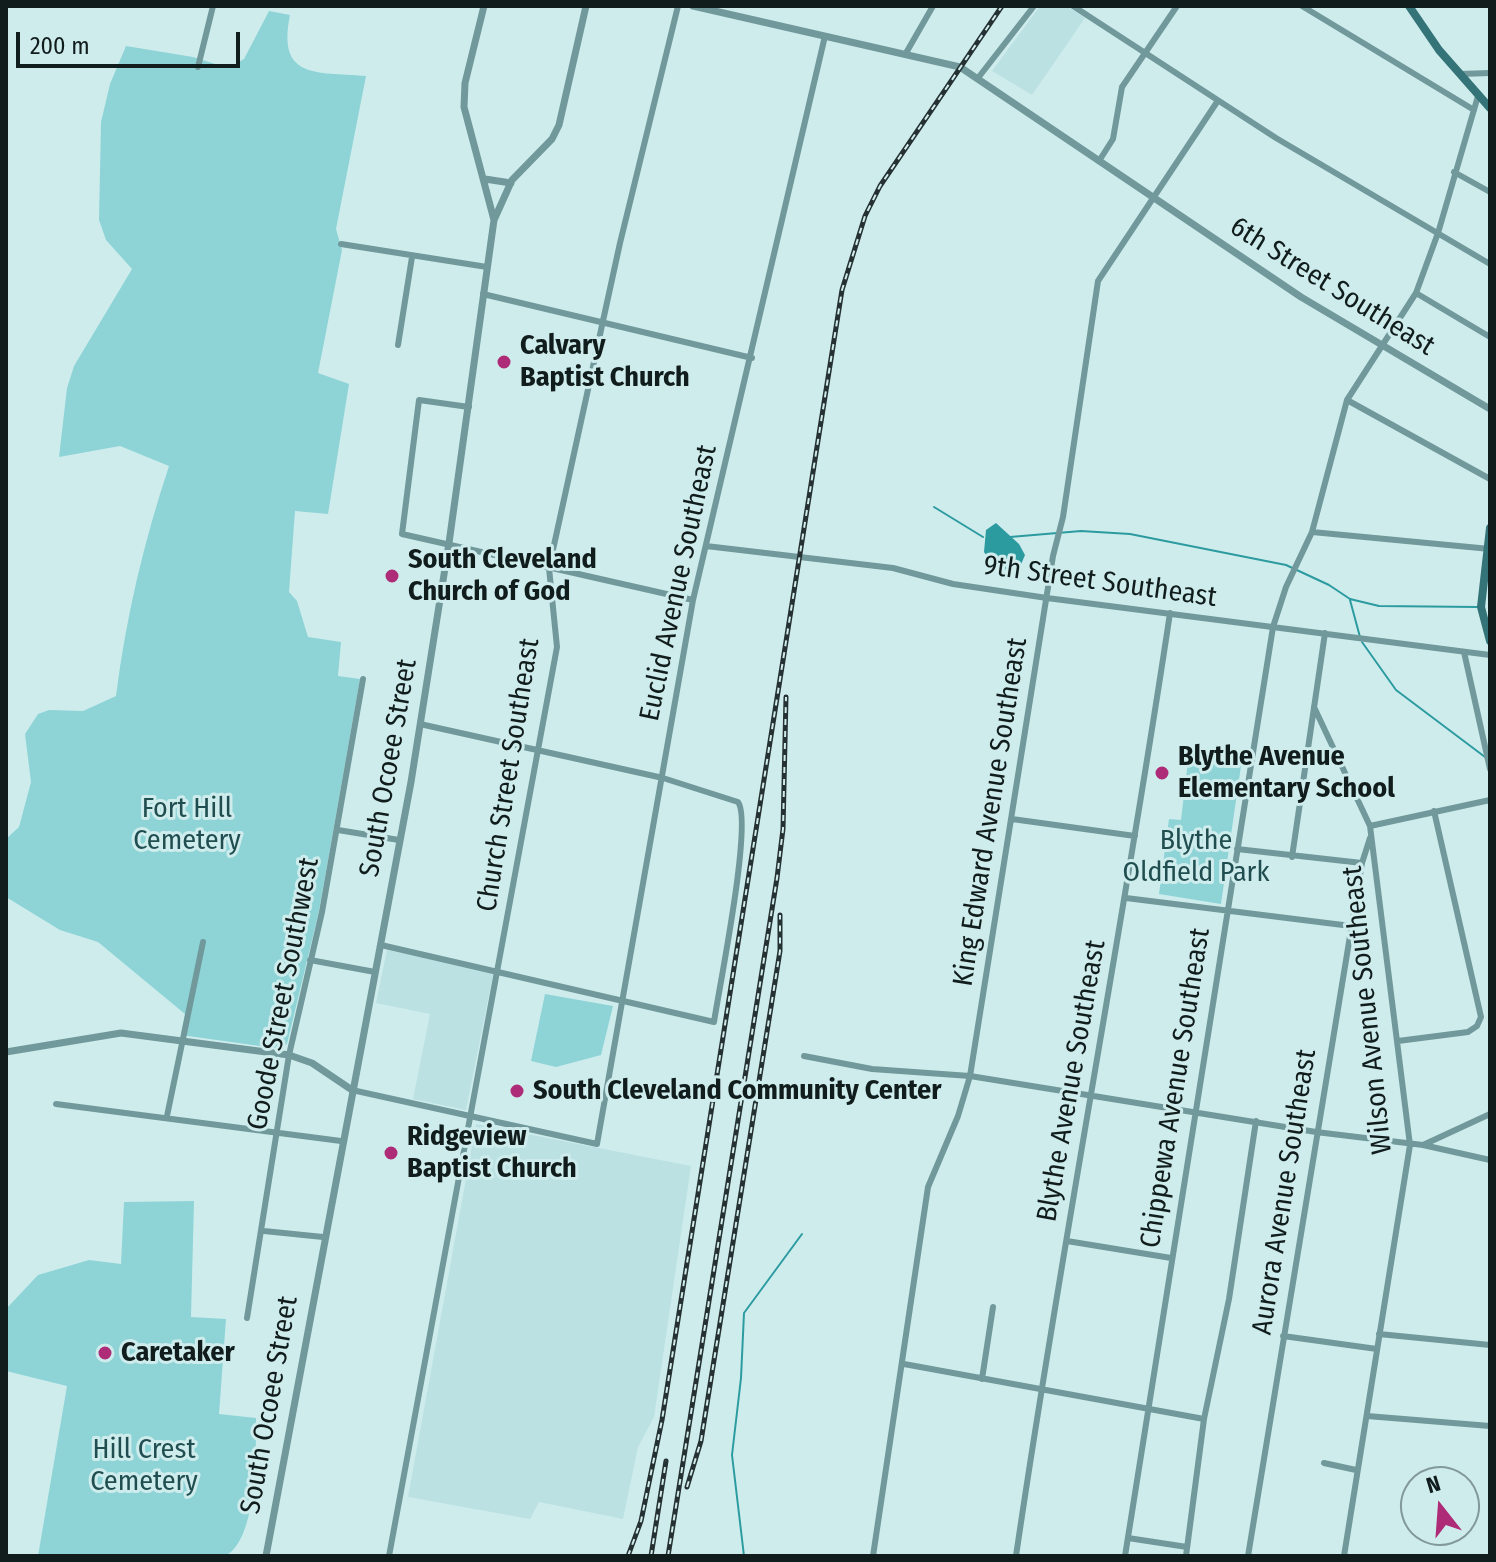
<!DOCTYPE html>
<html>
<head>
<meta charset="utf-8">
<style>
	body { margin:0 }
	#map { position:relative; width:1496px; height:1562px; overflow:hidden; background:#cfeced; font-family:"Fira Sans Condensed",sans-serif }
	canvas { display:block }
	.frame { position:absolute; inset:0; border:8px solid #111c1c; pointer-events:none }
	.north { position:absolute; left:1400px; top:1466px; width:80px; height:80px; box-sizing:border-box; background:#cfeced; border:2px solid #839999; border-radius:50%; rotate:343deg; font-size:22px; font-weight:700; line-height:32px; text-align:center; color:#111c1c }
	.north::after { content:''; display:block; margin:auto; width:28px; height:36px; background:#ad2b77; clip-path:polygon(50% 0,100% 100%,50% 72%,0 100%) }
	.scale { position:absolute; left:16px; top:32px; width:224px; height:36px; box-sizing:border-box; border:4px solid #111c1c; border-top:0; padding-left:10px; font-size:24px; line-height:28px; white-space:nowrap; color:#111c1c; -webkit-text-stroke:6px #cfeced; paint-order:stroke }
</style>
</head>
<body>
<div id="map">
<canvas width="1496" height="1562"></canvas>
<div class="frame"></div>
<div class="north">N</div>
<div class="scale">200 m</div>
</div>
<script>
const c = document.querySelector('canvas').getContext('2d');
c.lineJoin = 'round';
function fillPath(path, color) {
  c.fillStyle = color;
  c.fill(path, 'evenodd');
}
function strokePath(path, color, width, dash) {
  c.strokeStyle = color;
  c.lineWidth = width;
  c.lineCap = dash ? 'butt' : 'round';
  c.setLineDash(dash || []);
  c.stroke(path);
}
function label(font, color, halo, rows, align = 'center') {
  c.font = font + ' "Fira Sans Condensed",sans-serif';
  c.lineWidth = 6;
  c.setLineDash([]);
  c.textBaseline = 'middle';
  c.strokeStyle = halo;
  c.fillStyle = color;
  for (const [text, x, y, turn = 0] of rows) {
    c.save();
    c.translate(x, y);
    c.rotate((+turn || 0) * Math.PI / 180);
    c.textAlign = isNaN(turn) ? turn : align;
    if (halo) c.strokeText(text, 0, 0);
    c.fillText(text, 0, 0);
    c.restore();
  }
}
const built = new Path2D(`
	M1040,6h26l19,12 -53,77 -40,-24z
	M387,950l107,20 -28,140 -53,-11 17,-85 -54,-11z
	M476,1124l215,42 -37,251 -16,30 -15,72 -84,-17 -9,17 -122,-22z`);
const green = new Path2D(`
	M269,11l21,4c-13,64 25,57 76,61l-30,153 6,21 -24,123 31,11 -21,130 -33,-3 -6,81 8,9 11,36 33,5 -3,34 22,3 -41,232 -32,133 -6,5 -100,-14 4,-21 -87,-72 -38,-12 -54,-33v-58l13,-12 12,-45 -6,-48 13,-20 11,-4 34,1 33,-15c10,-79 28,-155 53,-230l-49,-20 -61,11 8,-69 7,-22 58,-97 -26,-29 -7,-20 2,-98 9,-38 16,-38 67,11 35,11 16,-9z
	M1188,761l53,5 -20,138 -62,-10 10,-75 12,1z
	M545,994l68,12 -12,49 -45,12 -25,-6z
	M194,1201l-3,116 35,2 -7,95 37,4c0,31 2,122 -31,138h-187l29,-170 -61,-15v-62l32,-34 51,-15 32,4 3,-62z`);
const water = new Path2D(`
	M996,523l23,21 6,11 -5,12 -8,5 -19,-7 -9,-13 2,-22z`);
const stream = new Path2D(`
	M934,507l49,30
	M1010,537l71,-6 49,3 156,31 43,20 21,14 29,7 98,1
	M1350,600l10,37
	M1362,642l34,48 89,67
	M744,1556l-12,-101 9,-77 3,-65 58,-79`);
const minor = new Path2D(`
	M1073,6l203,132 214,126
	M1302,6l172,104
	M906,53l27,-47
	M198,67l15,-61
	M1460,74l30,-1
	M978,78l56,-72
	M1099,161l14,-22 9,-52 55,-81
	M1454,172l36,20
	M341,244l146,23
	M1416,293l74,44
	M483,294l269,64
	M398,345l14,-88
	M1347,400l143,79
	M469,407l-50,-7 -17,134 291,66
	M1312,532l178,17
	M706,546l187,22 60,16 94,14 443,57
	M1464,652l26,117
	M1314,707l56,119 40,319 -66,411
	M1012,819l123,17
	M1370,826l120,-26
	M338,830l61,10
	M1237,849l125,14
	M1292,857l33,-224
	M1126,898l225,28
	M381,945l333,77c5,-34 39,-200 24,-220l-75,-24 -243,-54
	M310,960l65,12
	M1398,1041l70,-9 9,-6 4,-9 -47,-206
	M804,1056l68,13 98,7 346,56 107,13 67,15
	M352,1090l245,54 96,-544 132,-564
	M56,1104l285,37
	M167,1116l36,-174
	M1423,1145l67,-31
	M264,1231l59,6
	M1067,1241l104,17
	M247,1318l42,-263 33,-143 41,-233
	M1379,1334l111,11
	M1283,1336l94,13
	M904,1364l300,55
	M982,1379l11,-72
	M1367,1416l123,10
	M1324,1463l32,7
	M1128,1538l59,9
	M389,1556l168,-909 -8,-79 71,-325 58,-237
	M873,1556l55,-369 30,-71 12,-40 83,-520 10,-39 35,-236 119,-179
	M1016,1556c46,-315 107,-628 154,-943
	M1125,1556l148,-929 13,-40 26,-55 35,-132 69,-107 22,-60 40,-137
	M1186,1556l18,-137 25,-120 27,-178
	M1248,1556l114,-693 8,-25`);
const tertiary = new Path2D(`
	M484,6l-19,77 -1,24 30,113
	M693,6l267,61 341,230 189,112
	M485,179l26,4
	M6,1052l115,-19 168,22 23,8 40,27
	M266,1556l145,-774 38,-239 45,-323 18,-40 40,-41 7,-14 27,-119`);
const secondary = new Path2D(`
	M1409,6l30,44 51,58
	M1490,528l-9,79 9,34`);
const rail = new Path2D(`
	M687,1487l14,-46 79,-490v-36
	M628,1556l13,-35 21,-101 180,-1130 23,-74 15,-30 122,-180
	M651,1556l15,-95
	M668,1556l109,-678 6,-49 3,-132`);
const markers = [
	[504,362,8,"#ad2b77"],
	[392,576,8,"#ad2b77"],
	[1162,773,8,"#ad2b77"],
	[517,1091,8,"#ad2b77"],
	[391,1153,8,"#ad2b77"],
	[105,1353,8,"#ad2b77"]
];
const streetNames = [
	["6th Street Southeast",1332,287,32],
	["9th Street Southeast",1100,582,8],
	["Euclid Avenue Southeast",679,583,-78],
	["South Ocoee Street",389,768,-80],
	["Church Street Southeast",509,775,-81],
	["King Edward Avenue Southeast",991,812,-81],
	["Goode Street Southwest",284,994,-79],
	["Wilson Avenue Southeast",1368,1010,-96],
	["Blythe Avenue Southeast",1072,1081,-80],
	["Chippewa Avenue Southeast",1176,1088,-81],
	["Aurora Avenue Southeast",1285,1192,-81],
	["South Ocoee Street",270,1405,-80]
];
const poiNames = [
	["Calvary",520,346],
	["Baptist Church",520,378],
	["South Cleveland",408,560],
	["Church of God",408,592],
	["Blythe Avenue",1178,757],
	["Elementary School",1178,789],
	["South Cleveland Community Center",533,1091],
	["Ridgeview",407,1137],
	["Baptist Church",407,1169],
	["Caretaker",121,1353]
];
const parkNames = [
	["Fort Hill",187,809],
	["Cemetery",187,841],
	["Blythe",1196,841],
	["Oldfield Park",1196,873],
	["Hill Crest",144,1450],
	["Cemetery",144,1482]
];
fillPath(built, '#bbe1e3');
fillPath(green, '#8ed4d7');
fillPath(water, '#2c9ba0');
strokePath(stream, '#2c9ba0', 2);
strokePath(minor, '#71999b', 6);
strokePath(tertiary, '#71999b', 7);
strokePath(secondary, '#347377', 8);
strokePath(rail, '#253132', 5);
strokePath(rail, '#cfeced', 2, [6]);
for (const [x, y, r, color] of markers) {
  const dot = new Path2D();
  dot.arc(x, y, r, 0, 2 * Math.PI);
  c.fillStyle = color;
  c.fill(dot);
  strokePath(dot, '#cfeced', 3);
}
label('28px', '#111c1c', '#cfeced', streetNames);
label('bold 28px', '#111c1c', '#cfeced', poiNames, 'left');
label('28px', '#204e50', '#cfeced', parkNames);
</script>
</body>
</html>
